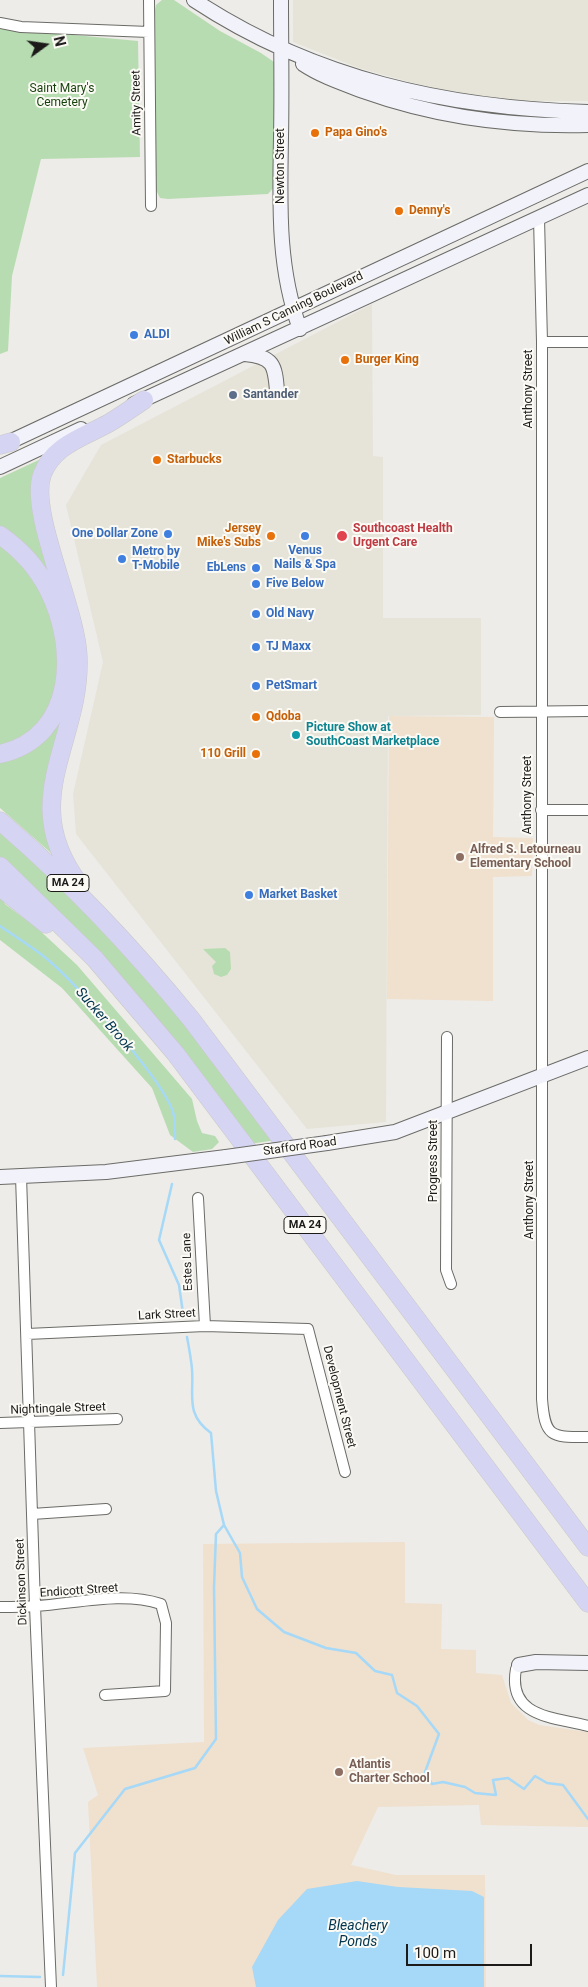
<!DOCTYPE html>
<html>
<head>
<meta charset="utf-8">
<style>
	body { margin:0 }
	#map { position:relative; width:588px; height:1987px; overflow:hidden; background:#edece8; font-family:Roboto,sans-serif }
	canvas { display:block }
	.north { position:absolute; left:20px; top:20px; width:50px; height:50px; -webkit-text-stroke:4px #fbfaf5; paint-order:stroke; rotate:76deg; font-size:14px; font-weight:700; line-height:20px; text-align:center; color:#1c1b1a }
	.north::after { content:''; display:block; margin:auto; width:18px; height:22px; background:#1c1b1a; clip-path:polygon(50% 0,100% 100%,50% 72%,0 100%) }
	.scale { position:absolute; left:406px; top:1944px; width:126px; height:22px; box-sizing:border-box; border:2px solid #1c1b1a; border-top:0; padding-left:6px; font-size:15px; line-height:18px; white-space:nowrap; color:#1c1b1a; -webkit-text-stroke:4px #fbfaf5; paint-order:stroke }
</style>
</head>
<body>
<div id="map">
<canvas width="588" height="1987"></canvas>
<div class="north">N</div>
<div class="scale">100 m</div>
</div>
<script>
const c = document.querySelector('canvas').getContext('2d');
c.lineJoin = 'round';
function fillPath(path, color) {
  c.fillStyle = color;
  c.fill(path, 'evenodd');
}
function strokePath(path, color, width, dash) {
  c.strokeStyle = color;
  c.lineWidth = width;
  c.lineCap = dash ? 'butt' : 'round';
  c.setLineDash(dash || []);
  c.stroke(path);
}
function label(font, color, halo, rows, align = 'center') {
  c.font = font + ' Roboto,sans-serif';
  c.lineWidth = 4;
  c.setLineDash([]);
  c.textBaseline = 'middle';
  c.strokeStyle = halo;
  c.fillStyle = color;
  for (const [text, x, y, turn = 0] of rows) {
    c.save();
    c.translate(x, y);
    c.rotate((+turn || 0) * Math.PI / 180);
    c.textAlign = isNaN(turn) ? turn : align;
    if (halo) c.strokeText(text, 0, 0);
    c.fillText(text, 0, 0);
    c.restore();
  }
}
const built = new Path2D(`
	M293,0h295v101h-75l-46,-6 -54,-12 -54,-15 -66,-26z
	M372,304l1,152 10,1v161h98v97l-93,1 -2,406 -79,7 -231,-295 -3,-40 30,-132 -37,-157 35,-60z`);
const education = new Path2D(`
	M389,716l105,1 -1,120 40,1 -1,38 -39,1v124l-106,-2z
	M405,1542v61l37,1 -1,45 35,1v23l26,2 9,28 17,17 11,5 49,7v95l-107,-2 -2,-20 -101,2 -27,58 45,10h89l1,112h-389l-9,-185 10,-7 -15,-47 121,-6 -1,-198z`);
const green = new Path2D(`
	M162,0h12l46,31 41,22 13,9v125l-6,7 -100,5 -8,-1 -4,-8 -1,-180 1,-5z
	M0,28l138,13 2,116 -99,2 -29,117 -4,75 -8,3z
	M43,458l-4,14 20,115 -59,-57v-52z
	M0,541l8,6 39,50 15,72 -15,50 -47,31z
	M65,705l-11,146 -3,2 -51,-45v-49z
	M0,828l145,145 131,167 -26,4 -250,-285z
	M0,894l5,10 32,24 40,37 115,134 5,22 5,12 13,3 4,6 -7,7 -19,3 -23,-17 -18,-47 -90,-100 -62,-48z
	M225,948l5,4 1,17 -4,6 -6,2 -7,-3 -2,-8 4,-4 -13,-13z`);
const water = new Path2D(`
	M357,1881l41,6 74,4 12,6v90h-228l-4,-20 26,-47 29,-31z`);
const stream = new Path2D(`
	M0,926c16,11 32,21 47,33 27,22 121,125 127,157 1,7 1,15 1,23
	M172,1184l-13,56 20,45 4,28
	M187,1337c2,11 4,21 5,32 2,27 -7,45 19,64l5,58 8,34 16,28 2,24 15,32 27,23 42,16 30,5 19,18 17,4 5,18 20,13 22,28 -14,38 7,12 11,-2 22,5 10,6 21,2 -3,-15 15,-2 16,11 11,-13 12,7 16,2 25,34
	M63,1975l12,-122 50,-64 70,-21 21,-29 -2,-152 2,-53 8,-9
	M0,1976l40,1`);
const street = new Path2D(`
	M149,0l2,206
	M0,23l21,4 128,5
	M539,218l3,124v1057c3,39 9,38 46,38
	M542,342h46
	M500,712l88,-1
	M541,810h47
	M447,1037l-1,233 5,14
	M21,1176l14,430 16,381
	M198,1198l7,128
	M27,1334l178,-8 103,3 37,143
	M0,1423l117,-4
	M32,1514l74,-5
	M0,1607c12,0 23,0 35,-1 40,-2 86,-15 126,-2l5,19 -1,68 -60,4
	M519,1665l-3,4c-9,49 39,48 72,57`);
const secondary = new Path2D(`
	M194,0c120,79 252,108 394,112
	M281,0c0,46 1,91 0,137 -1,65 -4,130 19,192
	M303,64c18,12 39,19 60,27 73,26 147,36 225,34
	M245,354c28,3 30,10 32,37
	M134,404l454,-209
	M3,445l585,-274
	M0,467l81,-38
	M327,1143l68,-11 193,-74
	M0,1177l106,-5 120,-15
	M519,1665l17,-3 52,1`);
const highway = new Path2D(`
	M0,445l11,-3
	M0,535c20,14 37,32 48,54 30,58 28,148 -48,165
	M0,821c70,60 133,127 191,198l397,528
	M0,866l95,93 80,94 413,550
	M80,885c-65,-85 2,-143 -2,-229 -2,-48 -49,-143 -36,-181 11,-30 42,-38 67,-52 12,-7 23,-15 35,-23
	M0,887l46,37`);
const secondaryBridge = new Path2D(`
	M226,1157l101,-14`);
const markers = [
	[315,133,5,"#e8710a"],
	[399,211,5,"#e8710a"],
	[134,335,5,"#3f7fe0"],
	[345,360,5,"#e8710a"],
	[233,395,5,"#5c6f8a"],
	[157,460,5,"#e8710a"],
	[168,534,5,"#3f7fe0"],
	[271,536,5,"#e8710a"],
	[305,536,5,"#3f7fe0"],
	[342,536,6,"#e0444e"],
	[122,559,5,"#3f7fe0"],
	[256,568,5,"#3f7fe0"],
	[256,584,5,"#3f7fe0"],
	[256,614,5,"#3f7fe0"],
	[256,647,5,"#3f7fe0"],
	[256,686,5,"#3f7fe0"],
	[256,717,5,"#e8710a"],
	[296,735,5,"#0f9aa8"],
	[256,754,5,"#e8710a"],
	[460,857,5,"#8d6e63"],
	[249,895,5,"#3f7fe0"],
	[339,1772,5,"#8d6e63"]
];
const shields = [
	[68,883,42],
	[305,1225,42]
];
const shieldNames = [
	["MA 24",68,883],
	["MA 24",305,1225]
];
const parkNames = [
	["Saint Mary's",62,89],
	["Cemetery",62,103]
];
const streetNames = [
	["Amity Street",137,103,-91],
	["Newton Street",281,166,-90],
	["William S Canning Boulevard",294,309,-26],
	["Anthony Street",529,389,-90],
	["Anthony Street",528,795,-90],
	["Stafford Road",300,1147,-8],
	["Progress Street",434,1161,-90],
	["Anthony Street",530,1200,-90],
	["Estes Lane",188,1262,-92],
	["Lark Street",167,1315,-3],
	["Development Street",339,1397,76],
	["Nightingale Street",58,1409,-2],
	["Dickinson Street",22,1582,-92],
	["Endicott Street",79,1591,-4]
];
const foodNames = [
	["Papa Gino's",325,133],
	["Denny's",409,211],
	["Burger King",355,360],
	["Starbucks",167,460],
	["Jersey",261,529,"right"],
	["Mike's Subs",261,543,"right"],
	["Qdoba",266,717],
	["110 Grill",246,754,"right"]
];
const shopNames = [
	["ALDI",144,335],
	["One Dollar Zone",158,534,"right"],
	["Venus",305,551,"center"],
	["Nails & Spa",305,565,"center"],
	["Metro by",132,552],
	["T-Mobile",132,566],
	["EbLens",246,568,"right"],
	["Five Below",266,584],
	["Old Navy",266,614],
	["TJ Maxx",266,647],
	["PetSmart",266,686],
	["Market Basket",259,895]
];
const serviceNames = [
	["Santander",243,395]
];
const healthNames = [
	["Southcoast Health",353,529],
	["Urgent Care",353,543]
];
const cultureNames = [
	["Picture Show at",306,728],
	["SouthCoast Marketplace",306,742]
];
const educationNames = [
	["Alfred S. Letourneau",470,850],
	["Elementary School",470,864],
	["Atlantis",349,1765],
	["Charter School",349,1779]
];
const waterNames = [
	["Sucker Brook",104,1020,49],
	["Bleachery",358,1926],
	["Ponds",358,1942]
];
fillPath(built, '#e6e4d8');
fillPath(education, '#f0e0ce');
fillPath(green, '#b8dcb1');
fillPath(water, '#a6d8f7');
strokePath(stream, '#a6d8f7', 2.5);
strokePath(street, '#6b6b67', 12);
strokePath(secondary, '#6b6b67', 16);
strokePath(highway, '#c9c8c8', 19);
strokePath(street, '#fff', 10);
strokePath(secondary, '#f2f2fb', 14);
strokePath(highway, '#d5d4f2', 18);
strokePath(secondaryBridge, '#6b6b67', 16, []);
strokePath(secondaryBridge, '#f2f2fb', 14);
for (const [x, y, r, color] of markers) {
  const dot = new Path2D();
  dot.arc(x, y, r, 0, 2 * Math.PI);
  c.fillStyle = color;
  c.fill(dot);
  strokePath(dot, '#fbfaf5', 2);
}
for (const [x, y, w] of shields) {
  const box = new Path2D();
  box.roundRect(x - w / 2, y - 8.5, w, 17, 4);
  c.fillStyle = '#fbfaf5';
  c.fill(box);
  strokePath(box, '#1c1b1a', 1);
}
label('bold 11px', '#1c1b1a', null, shieldNames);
label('12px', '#143f0b', '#fbfaf5', parkNames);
label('12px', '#1c1b1a', '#fbfaf5', streetNames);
label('bold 12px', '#c56008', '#fbfaf5', foodNames, 'left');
label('bold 12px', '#366cbe', '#fbfaf5', shopNames, 'left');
label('bold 12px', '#4e5e75', '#fbfaf5', serviceNames, 'left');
label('bold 12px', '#be3a42', '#fbfaf5', healthNames, 'left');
label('bold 12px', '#0d838f', '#fbfaf5', cultureNames, 'left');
label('bold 12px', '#785e54', '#fbfaf5', educationNames, 'left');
label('italic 14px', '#00354f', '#fbfaf5', waterNames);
</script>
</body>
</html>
